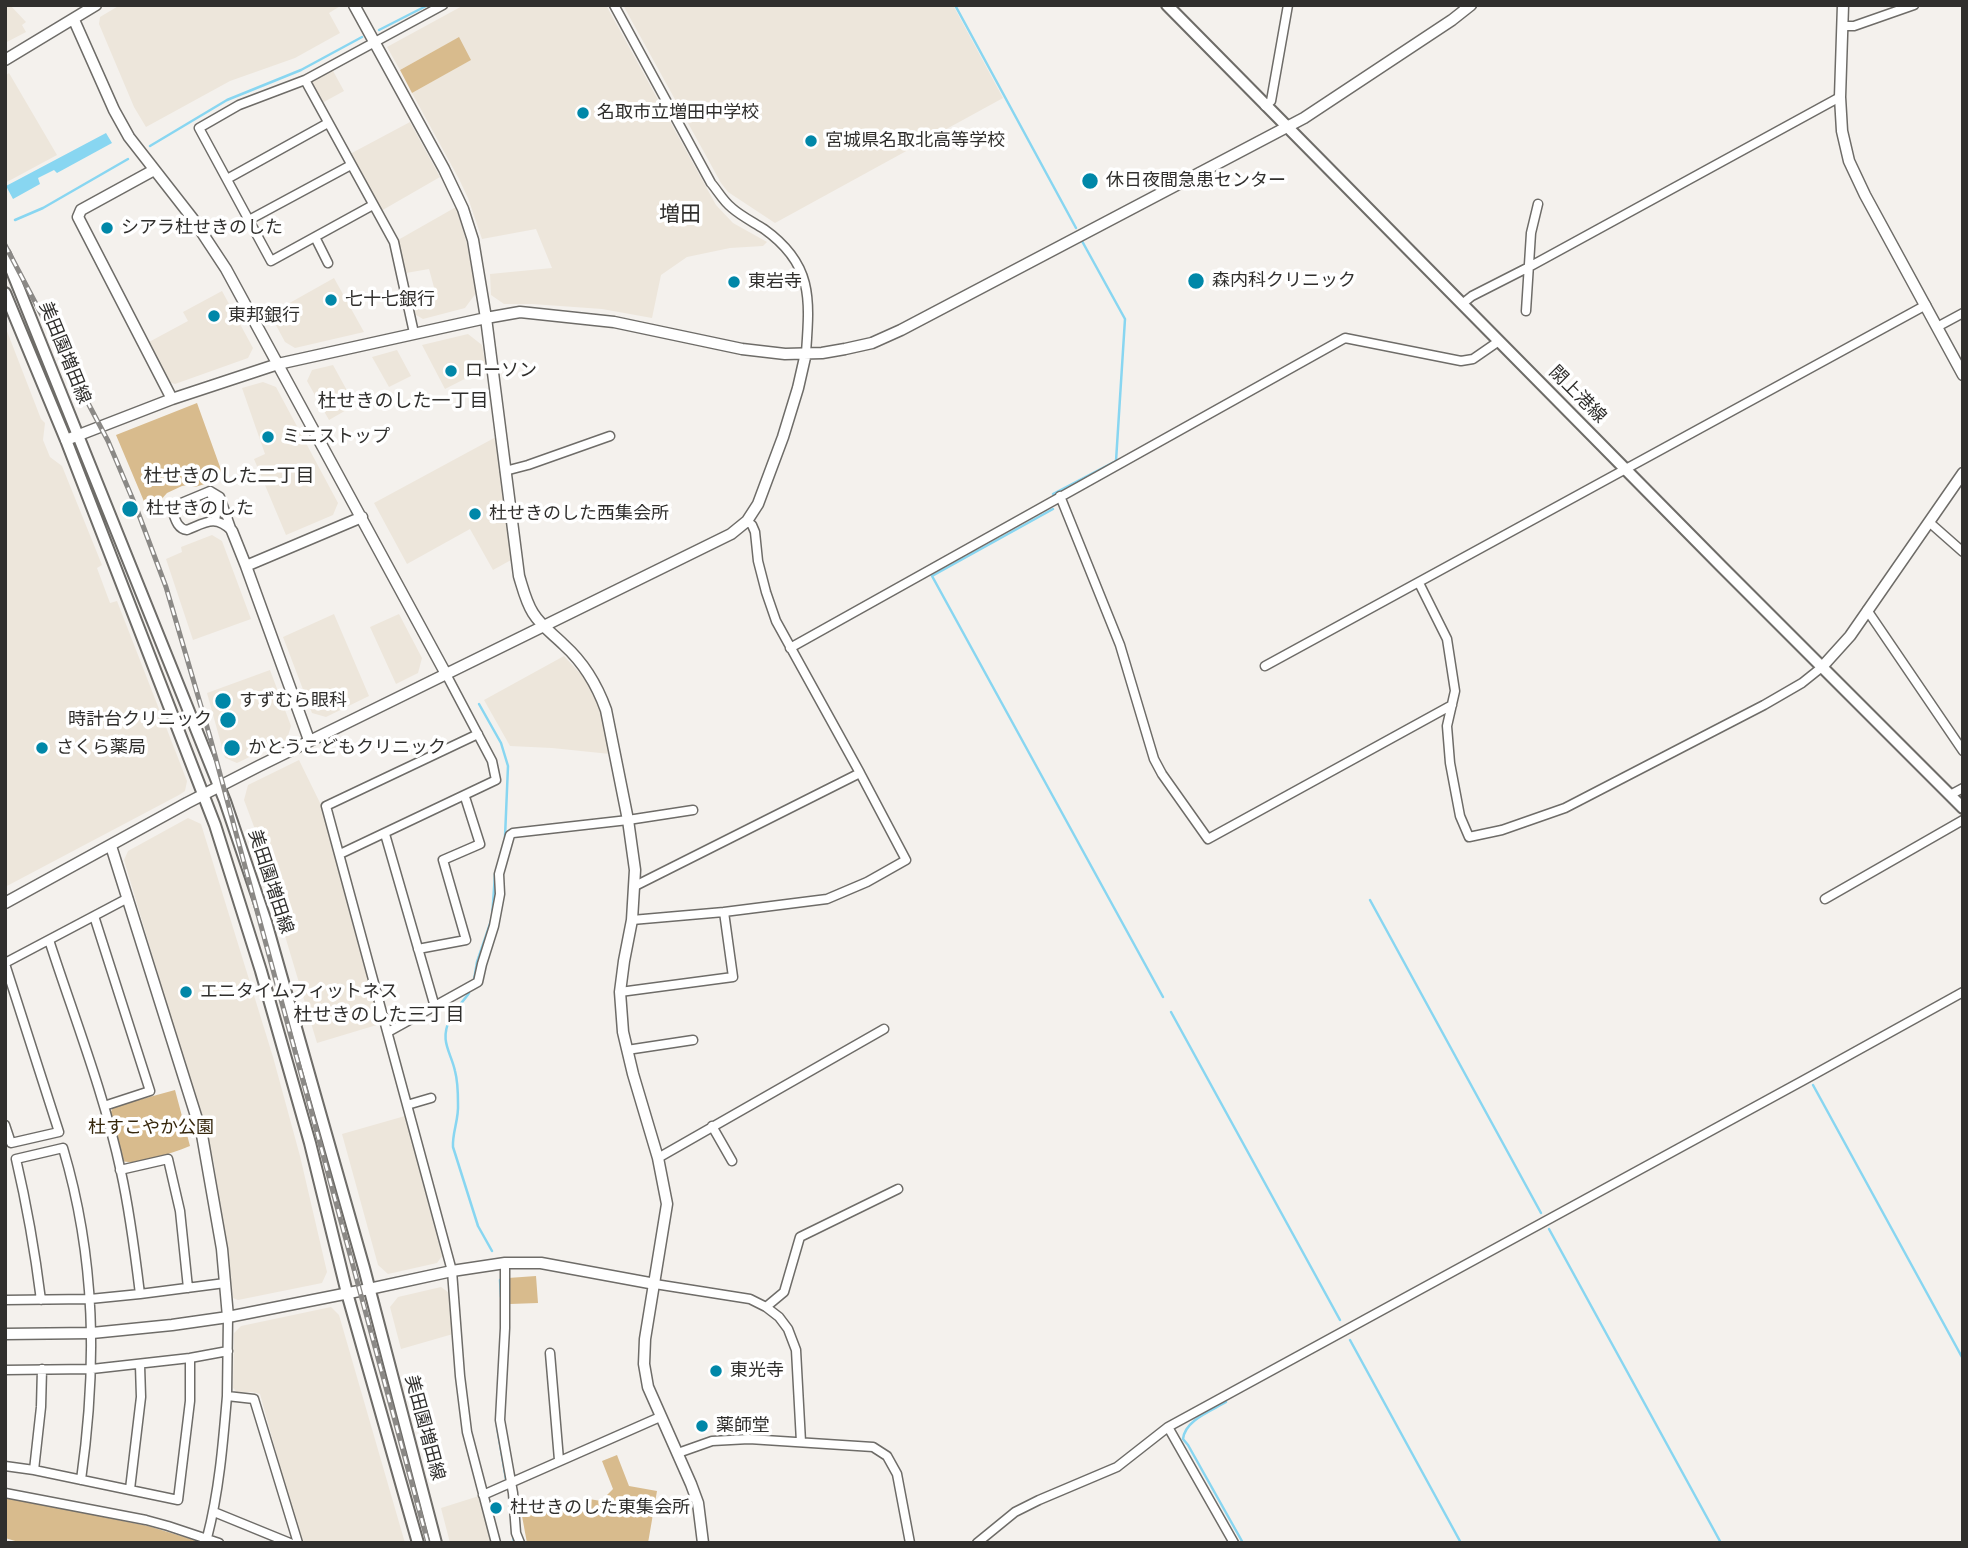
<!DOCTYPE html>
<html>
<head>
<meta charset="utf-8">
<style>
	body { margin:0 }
	#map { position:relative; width:1968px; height:1548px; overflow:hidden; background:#f4f1ed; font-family:"DejaVu Sans",sans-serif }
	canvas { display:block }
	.frame { position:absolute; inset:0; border:7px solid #302f2d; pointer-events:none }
</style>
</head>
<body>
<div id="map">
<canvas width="1968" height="1548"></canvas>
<div class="frame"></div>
</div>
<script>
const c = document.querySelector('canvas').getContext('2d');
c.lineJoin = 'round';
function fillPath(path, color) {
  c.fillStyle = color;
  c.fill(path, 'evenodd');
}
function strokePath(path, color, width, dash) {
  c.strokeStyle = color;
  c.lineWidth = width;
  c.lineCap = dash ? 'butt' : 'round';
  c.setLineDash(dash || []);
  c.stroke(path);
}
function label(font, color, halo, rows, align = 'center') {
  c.font = font + ' "DejaVu Sans","Noto Sans JP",sans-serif';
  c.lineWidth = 7;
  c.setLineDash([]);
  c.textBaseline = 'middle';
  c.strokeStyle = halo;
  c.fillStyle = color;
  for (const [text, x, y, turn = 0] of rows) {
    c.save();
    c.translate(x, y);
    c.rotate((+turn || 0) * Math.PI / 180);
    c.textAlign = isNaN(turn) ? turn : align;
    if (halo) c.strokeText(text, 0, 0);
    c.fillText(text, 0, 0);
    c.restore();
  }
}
const built = new Path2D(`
	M5,5h5l16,17 -4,3 4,7 -21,11z
	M120,5h222l-13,8 11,20 -45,25 -65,23 -84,46 -12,-20 -35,-83 1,-7z
	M464,5h142l110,200 17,18 34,19 -4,4 -33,2 -43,9 -26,18 -9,43 -50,-9 -70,-5h-28l-13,-9 -1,-21 62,-6 -16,-39 -54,10 -14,-41 -9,-19 -47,-86 58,-33 -12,-22 -58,32 -13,-23z
	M623,5h330l50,93 -228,125 -47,-31 -7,-9z
	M332,69l12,22 -22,12 -10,-18 1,-5z
	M9,73l48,82 -52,28v-107z
	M410,122l30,55 -59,34 -31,-57z
	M456,207l11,37 9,49 -11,15 -42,11 -7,-4 -5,-19 24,-5 -6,-22 -23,4 -8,-33z
	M334,278l30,54 -69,16 -10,-6 -15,-28z
	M222,291l31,57 -5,10 -73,26 -6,-2 -20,-40 39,-21 -5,-9z
	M5,326l36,93 4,4 -2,17 7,17 12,9 40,99 -5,3 13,35 7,-2 70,180 -2,10 -6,4 -174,92z
	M468,334l14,11 4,23 -41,21 -23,-44z
	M397,350l14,26 -22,11 -17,-30z
	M333,365l22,40 -26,15 -22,-39 5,-11z
	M263,382l13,5 62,116 -5,12 -47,20 -32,-76 11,-5 -23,-66z
	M496,437l15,123 -18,10 -23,-41 -63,35 -33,-61z
	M212,535l10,6 29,78 -58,21 -27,-81 16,-7 -1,-5z
	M334,614l35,82 -43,21 -14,-4 -29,-76z
	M399,614l23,44 -4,15 -22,11 -26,-57z
	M564,656l24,26 7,13 6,15 9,44 -58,-6 -42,-2 -26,-46z
	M270,670l21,56 -4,13 -50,24 -12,-5 -18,-65z
	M299,760l23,47 27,104 31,113 -63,19 -46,-154v-17l-27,-72 4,-15z
	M188,818l13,6 72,233 27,99 27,116 -5,11 -84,17 -5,-2 -19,-135 -90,-303 4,-9z
	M405,1116l37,140 -5,7 -49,11 -10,-9 -36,-131z
	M441,1287l7,5 5,42 -52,15 -11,-42 8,-10z
	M331,1307l8,8 66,228h-104l-41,-149 -8,-2 -14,1 -5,-5 1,-55 7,-7z
	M479,1496l13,47h-42l-9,-35z`);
const green = new Path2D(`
	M459,37l12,23 -59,33 -12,-23z
	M197,403l27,75 -29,9 -7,-2 -6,1 -15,7 -8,9v12l-8,4 -35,-83z
	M175,1090l15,56c-16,6 -51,20 -68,15l-12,-47 3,-7z
	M536,1276l2,27 -28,1 -2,-26z
	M617,1455l12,31 28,5 -9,52h-121l-5,-27 56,-12 11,-5 12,2 12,-12 -11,-28z
	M5,1497l143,29 56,17h-182l-17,-5z`);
const water = new Path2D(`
	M106,133l6,10 -55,30 -3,-3 -16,8 2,6 -27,15 -7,-13z`);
const stream = new Path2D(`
	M955,5l121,223
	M379,30l49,-25
	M150,146l77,-46 74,-30 61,-33
	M15,220l28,-12 85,-49
	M1053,494l63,-33 9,-142 -43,-78
	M1053,509l-121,67 231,421
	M479,704l22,39 7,23 -3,71
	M1370,900l171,313
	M474,980l3,-18 15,-44 3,-44
	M469,993c-6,9 -15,17 -19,26 -11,22 1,33 5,52 3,11 3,23 3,33 1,15 -6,29 -5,43l25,79 14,25
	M1171,1012l169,308
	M1813,1085l150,274
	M1549,1229l172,314
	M500,1280l1,17
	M1350,1340l111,203
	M1226,1402c-15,9 -41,18 -43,37l5,6 55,98
	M497,1426l9,53
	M511,1516l3,27`);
const minor = new Path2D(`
	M614,5l97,178c7,8 12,18 21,25 9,8 21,14 32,21 49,35 46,69 42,124
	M1842,26h12l60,-21
	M305,80l89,162 20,91
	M1265,106l6,-5 17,-96
	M227,179l101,-56
	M373,205l-102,56 -72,-133 40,-23 66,-25 138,-75
	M249,220l102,-55
	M315,237l13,26
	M1462,304l10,-8 57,-29 311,-170
	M1526,311l5,-78 7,-29
	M1937,327l26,-14
	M505,471l23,-6 82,-29
	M210,491l10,6 12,34c-17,-16 -25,-9 -45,-1 -10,-1 -12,-12 -15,-20l2,-4z
	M210,491l7,18 -2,11
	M1060,496l60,149 34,114 8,15 46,65 244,-134
	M1929,522l34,30
	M1419,583l28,56 8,52 -8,35 3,37 10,53 9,21 33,-7 63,-22 199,-103 38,-22 20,-16
	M1867,610l96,141
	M790,648l555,-310 116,23 12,-2 26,-18
	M1265,666l661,-361
	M478,734l-152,72 126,465 8,105 7,56 29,111
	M1950,795l13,-7
	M385,834l50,173
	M340,854l156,-74 -4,-19 -46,-87
	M635,886l225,-113 -84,-152 -10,-29 -8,-31 -3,-29 -3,-7 -5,-4
	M1825,899l138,-79
	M94,916l56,175 -46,15
	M632,920l92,-8 103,-13 40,-17 39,-22 -46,-87
	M49,940c25,77 55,153 72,232 9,40 14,81 19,122
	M418,949l48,-9 -23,-80 37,-16 -15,-47
	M5,963l123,-65
	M5,964l54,168 -48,11 -6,-18
	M620,992l113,-15 -9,-65
	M388,1032l90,-50 4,-18 12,-38 6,-32 -1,-20 11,-39 3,-2 115,-13 65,-10
	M627,1050l66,-10
	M407,1105l24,-7
	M712,1126l20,35
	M658,1158l226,-129
	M120,1170l48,-11 12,52 8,77
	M505,1263v65l-5,92 13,73 3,40 4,10
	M655,1284l95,15 16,8 13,10 9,12 8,21 5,92
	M5,1300l85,-1 50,-5 85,-11
	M41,1300c-6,-48 -14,-94 -25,-141l47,-11c33,111 34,219 18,332
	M766,1307l18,-15 16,-55 98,-48
	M228,1317l-1,79 27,3 44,144
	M550,1353l9,107
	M5,1370l87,-1 98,-11 38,-7
	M1168,1427l66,116
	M678,1453l34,-12 37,-2 124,8 14,9 10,18 13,69
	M5,1466l29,4 144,30 12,-99v-43
	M34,1470l7,-63 1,-38
	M130,1489l11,-92 -1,-32
	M5,1493l141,27 22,6 51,17
	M483,1495l177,-78
	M214,1512l76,31
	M207,1538c12,-46 16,-94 20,-142
	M977,1543l38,-31 24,-12 78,-33 51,-40 636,-347 159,-88`);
const tertiary = new Path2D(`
	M354,5l90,164 19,40 10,31 13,78 33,258c4,13 7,26 14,37 8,13 20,21 31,32 20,18 33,40 42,65l22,110 7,50 -3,50 -8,41 -4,31 3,40 10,42 25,84 9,46 -22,135 -1,25 4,23 43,97 7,19 5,40
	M1843,5l-3,92 2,34 7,30 16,34 98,180
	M74,20l40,90 15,27 64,82 33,50 220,405
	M5,60l91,-55
	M154,170l-73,40 -3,7 94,182
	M66,440l106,-41 106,-35 208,-46 34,-6 94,10 128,27 43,5 37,-1 23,-4 27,-6 29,-13 403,-212 148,-98 19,-15
	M232,531l14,35
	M1822,667l28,-31 113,-163
	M309,740l-63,-174 116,-49
	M111,846l91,289 20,114 6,68
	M5,903l182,-100 72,-37 472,-232 16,-13 11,-17 25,-67 15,-49 8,-35
	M5,1334l87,-1 80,-8 56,-8 141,-28 83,-18 53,-8h36l114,21`);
const secondary = new Path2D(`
	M1167,5l554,561 242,242
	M5,254l220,547 41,121 98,346 72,275
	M5,293l61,147 149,385 46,146 49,172 37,150 71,250`);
const rail = new Path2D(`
	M5,245l103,196 28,66 30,80 44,150 218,806`);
const markers = [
	[583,113,7,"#0087a8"],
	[811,141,7,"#0087a8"],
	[1090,181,9,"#0087a8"],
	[107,228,7,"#0087a8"],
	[1196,281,9,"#0087a8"],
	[734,282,7,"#0087a8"],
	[331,300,7,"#0087a8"],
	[214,316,7,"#0087a8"],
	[451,371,7,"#0087a8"],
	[268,437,7,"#0087a8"],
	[130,509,9,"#0087a8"],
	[475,514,7,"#0087a8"],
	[223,701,9,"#0087a8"],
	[228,720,9,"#0087a8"],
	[42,748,7,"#0087a8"],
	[232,748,9,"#0087a8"],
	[186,992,7,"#0087a8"],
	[716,1371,7,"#0087a8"],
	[702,1426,7,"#0087a8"],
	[496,1508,7,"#0087a8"]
];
const poiNames = [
	["名取市立増田中学校",597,113],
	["宮城県名取北高等学校",825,141],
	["休日夜間急患センター",1106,181],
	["シアラ杜せきのした",121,228],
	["森内科クリニック",1212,281],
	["東岩寺",748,282],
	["七十七銀行",345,300],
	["東邦銀行",228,316],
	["ローソン",465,371],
	["ミニストップ",282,437],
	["杜せきのした",146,509],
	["杜せきのした西集会所",489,514],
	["すずむら眼科",239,701],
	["時計台クリニック",212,720,"right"],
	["さくら薬局",56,748],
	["かとうこどもクリニック",248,748],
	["エニタイムフィットネス",200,992],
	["東光寺",730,1371],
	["薬師堂",716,1426],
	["杜せきのした東集会所",510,1508]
];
const streetNames = [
	["美田園増田線",64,353,68],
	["閖上港線",1577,395,45],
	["美田園増田線",270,882,72],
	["美田園増田線",424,1428,75]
];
const parkNames = [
	["杜すこやか公園",151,1128]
];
const neighbourhoodNames = [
	["杜せきのした一丁目",403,402],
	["杜せきのした二丁目",229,477],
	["杜せきのした三丁目",379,1016]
];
const quarterNames = [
	["増田",680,216]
];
fillPath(built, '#ede6db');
fillPath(green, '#d8bb8d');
fillPath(water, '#88d6f1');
strokePath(stream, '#88d6f1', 2.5);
strokePath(minor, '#6e6c68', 11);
strokePath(tertiary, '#6e6c68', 13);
strokePath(secondary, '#6e6c68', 14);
strokePath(minor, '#fff', 8);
strokePath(tertiary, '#fff', 10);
strokePath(secondary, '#fff', 10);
strokePath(rail, '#8b8986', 5);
strokePath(rail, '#fff', 2.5, [8]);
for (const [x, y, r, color] of markers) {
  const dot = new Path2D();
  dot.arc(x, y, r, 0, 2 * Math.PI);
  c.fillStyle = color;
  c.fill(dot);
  strokePath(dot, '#fff', 2.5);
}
label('18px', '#302f2d', '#fff', poiNames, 'left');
label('18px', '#302f2d', '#fff', streetNames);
label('18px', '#36270c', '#fff', parkNames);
label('19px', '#302f2d', '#fff', neighbourhoodNames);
label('21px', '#302f2d', '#fff', quarterNames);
</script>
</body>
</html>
